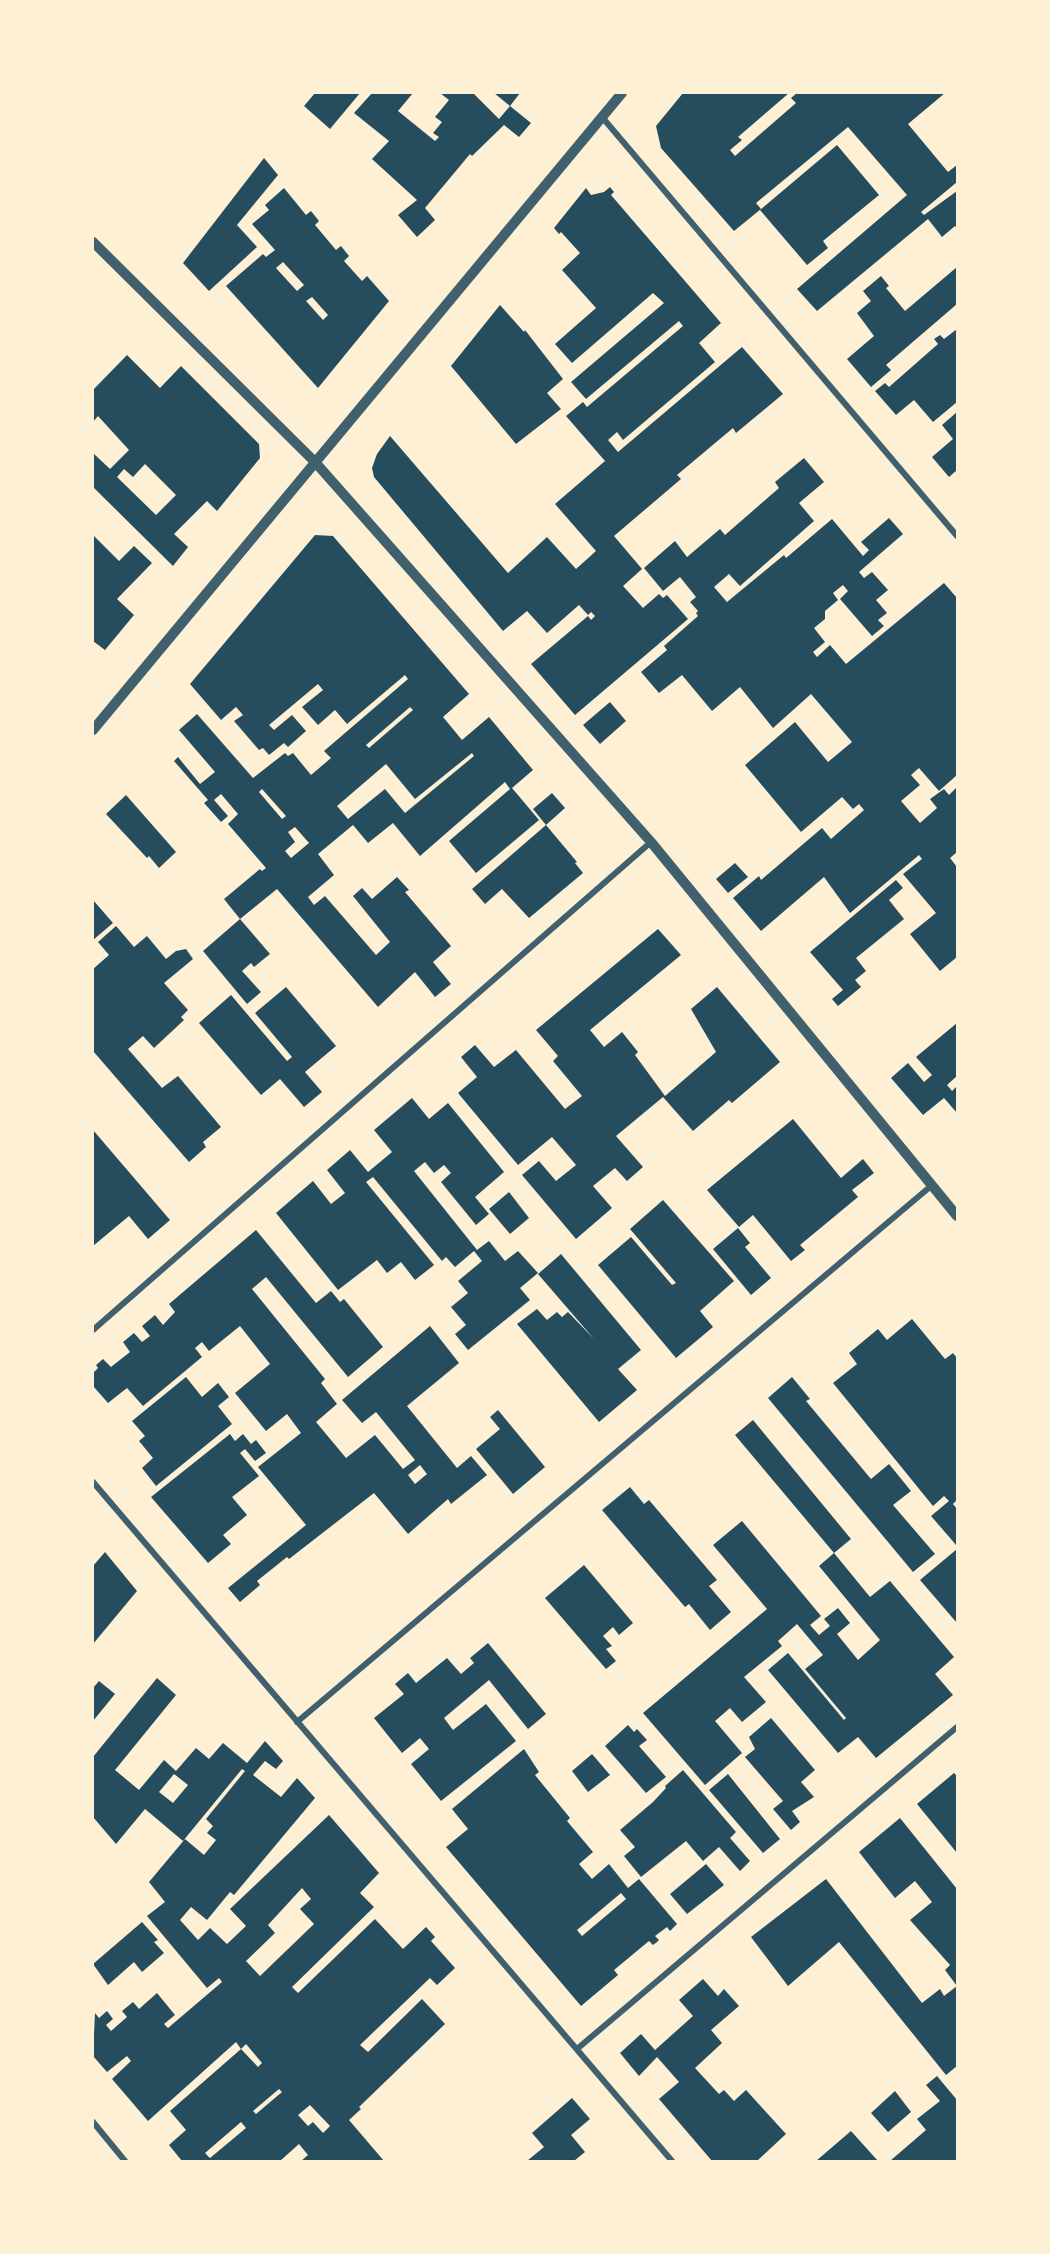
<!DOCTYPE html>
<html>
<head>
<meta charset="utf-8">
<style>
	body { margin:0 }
	#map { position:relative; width:1050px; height:2254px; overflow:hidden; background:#fdf0d5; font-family:Quicksand,sans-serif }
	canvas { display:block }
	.frame { position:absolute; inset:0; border:94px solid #fdf0d5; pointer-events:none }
</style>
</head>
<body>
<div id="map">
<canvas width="1050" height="2254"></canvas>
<div class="frame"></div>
</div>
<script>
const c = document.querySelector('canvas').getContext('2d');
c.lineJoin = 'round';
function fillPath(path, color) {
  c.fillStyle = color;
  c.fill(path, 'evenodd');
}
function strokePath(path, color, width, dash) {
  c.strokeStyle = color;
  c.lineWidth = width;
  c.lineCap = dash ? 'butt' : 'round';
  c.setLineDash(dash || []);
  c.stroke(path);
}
const building = new Path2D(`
	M315,93h45l-30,36 -26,-23z
	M372,93h41l-15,18 37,30 4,-4 -6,-4 9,-11 -7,-5 14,-17 -9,-7h33l26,26 11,-13 21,17 -12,14 -15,-12 -32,31 -2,-2 -45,54 10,12 -18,17 -19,-22 19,-15 -45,-41 17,-18 -35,-28z
	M494,93h26l-10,13z
	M683,93h106l-51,44 4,3 -12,10 5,6 61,-53 -5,-5 6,-5h148l-37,31 40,48 9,-7v17l-36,30 3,3 33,-24v37l-2,-2 -13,11 -14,-18 -111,92 -20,-22 110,-94 -59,-68 -92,76 5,6 -27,22 -73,-83 -5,-22z
	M837,145l42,50 -56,46 5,7 -21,17 -47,-55z
	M264,158l14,17 -41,50 20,22 -48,44 -26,-28z
	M610,187l4,5 -3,3 110,128 -22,20 16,19 -92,78 -6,-8 -9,8 10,12 124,-105 41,47 -47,39 -3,-5 -56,47 4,4 -67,57 28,33 -19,17 20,22 16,-14 4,4 4,-3 21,24 -113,96 -44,-51 57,-48 3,4 4,-4 -4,-4 -3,3 -9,-10 -32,28 -20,-22 -24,20 -129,-154 -2,-9 5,-14 13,-18 118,137 39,-36 29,32 20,-18 -41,-47 50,-43 -39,-45 17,-14 4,5 96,-81 -4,-5 -93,78 -15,-17 93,-79 -11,-10 -81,70 -17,-19 41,-36 -34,-38 18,-17 -19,-21 -2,2 -5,-6 32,-40 5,7 13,-3z
	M284,188l22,27 5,-4 8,10 -4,4 21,25 5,-4 8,10 -5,5 18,20 5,-5 22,25 -71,87 -92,-102 37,-32 3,3 9,-7 -23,-26 17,-14 -4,-5zM283,262l21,23 -7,6 -21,-23zM312,297l16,18 -5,5 -17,-19z
	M957,267v37l-71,61 5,5 -20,17 -24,-28 27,-23 -17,-23 14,-12 -8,-10 18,-15 8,10 -3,2 19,23z
	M500,305l24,27 1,-2 38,49 -16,14 14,16 -45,35 -65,-78z
	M957,329v73l-24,20 -19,-22 -18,15 -21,-24 10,-8 4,4 49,-43 -4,-5 6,-4 4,4z
	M127,355l33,33 21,-22 78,78 1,14 -43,53 -10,-10 -33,33 14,13 -15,19 -80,-79v-34l17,16 19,-19 -31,-34 -5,6v-32zM145,464l31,31 -20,20 -39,-38 7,-8 9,8z
	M957,412v58l-8,7 -17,-20 21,-18 -11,-14z
	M804,458l20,24 -25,21 15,18 -74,65 -11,-12 -15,13 13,15 57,-47 2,3 46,-39 31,37 6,-6 -8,-8 28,-24 14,16 -44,38 5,6 8,-6 16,18 -12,10 11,13 -9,7 6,6 -12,10 -32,-37 8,-8 -5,-6 -10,8 5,7 -13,11v8l-11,9 11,14 -12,10 4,5 13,-12 16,19 98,-81 13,15v177l-18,16 -20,-23 -8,7 9,10 -19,16 19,22 17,-15 -7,-9 14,-10 5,6 8,-8v65l-7,6 7,9v90l-17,14 -30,-37 26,-21 -33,-39 19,-15 -3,-4 -69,58 -26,-36 -63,54 -28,-33 26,-22 2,4 61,-52 9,11 33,-29 -5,-6 -6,5 -11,-12 -41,35 -56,-67 50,-43 33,40 24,-20 -41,-48 -38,34 -33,-41 -28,24 -30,-36 -23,18 -18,-21 26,-22 -3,-4 34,-30 -2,-3 2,-2 -8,-9 6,-5 -16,-20 -17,14 -19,-23 31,-27 12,16 33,-28 5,6 54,-47 -4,-6z
	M93,535l26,26 15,-15 18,17 -35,36 17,16 -29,35 -12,-9z
	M315,535l18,1 136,158 -26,23 19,23 27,-23 44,53 -21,18 27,32 -63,53 -27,-32 61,-52 -5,-7 -85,74 -27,-33 -25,20 -15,-18 -35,29 16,21 -26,22 6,8 11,-9 51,59 14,-13 -37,-46 9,-8 10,11 25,-22 12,13 -4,2 46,54 -18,16 18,22 -16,13 -20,-25 -37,35 -101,-118 -37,30 30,35 -16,13 -3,-4 -9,8 19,21 -14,12 -44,-53 37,-32 -16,-20 36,-30 2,2 4,-3 -38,-44 10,-10 -17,-20 -7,6 14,16 -7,6 -17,-19 4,-3 -34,-39 4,-4 22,27 15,-12 -36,-42 18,-16 56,64 32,-25 3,3 5,-3 18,22 20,-17 -7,-7 84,-72 -3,-4 -58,49 -12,-14 -17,15 -16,-18 21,-17 -5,-6 -49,41 5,5 18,-15 14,16 -18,16 -4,-4 -15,12 -6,-7 -4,2 -25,-29 9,-6 -7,-8 -15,13 -31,-36zM410,707l3,3 -44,38 -3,-3zM472,753l2,3 -69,57 -20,-24 -37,30 -11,-13 49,-42 29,35zM262,789l24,27 -4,3 -23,-27zM295,827l14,16 -18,15 -6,-7 10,-9 -7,-10z
	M610,702l16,19 -26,23 -17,-19z
	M552,793l13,15 -19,17 -13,-16z
	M126,795l50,57 -17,16 -10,-12 -2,2 -41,-44z
	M546,825l31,37 -2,1 8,10 -54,45 -27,-29 -17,15 -13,-15z
	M735,863l13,14 -20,16 -12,-14z
	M896,880l7,8 -14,12 15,19 -48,39 10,13 -11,9 6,7 -23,19 -6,-7 11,-9 -33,-38z
	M93,900l20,23 -20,17z
	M116,926l18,21 13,-11 19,23 10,-8 10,-2 7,10 -29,24 24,27 -7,7 3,3 -30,28 -11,-12 -15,13 34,39 16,-12 43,51 -18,15 3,5 -17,15 -96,-111v-82l16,-14 -11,-13z
	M658,929l23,26 -91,75 14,17 18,-15 16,20 -3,3 30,41 51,-44 -25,-43 26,-22 63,75 -48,41 -3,-3 -36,31 -30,-34 -47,39 27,31 -16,14 -12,-13 -22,18 19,22 -36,31 -54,-64 17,-14 17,20 20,-16 -24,-28 -34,28 -60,-72 19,-16 -16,-20 14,-12 19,22 22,-17 49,59 17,-13 -29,-35 5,-5 -22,-26z
	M286,987l50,59 -31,26 17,20 -18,15 -24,-28 -19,16 -62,-72 32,-28 56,66 5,-4 -37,-44z
	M957,1023v53l-10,9 5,6 5,-5v27l-13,-15 -21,17 -32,-37 17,-15 16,19 8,-7 -16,-18z
	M412,1098l17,21 19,-16 56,69 -29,25 14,17 -13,11 -35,-43 10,-9 -7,-8 -10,8 -9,-11 -11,9 63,79 12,-9 16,20 13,-10 20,22 -18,15 10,12 -62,50 -13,-16 11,-9 -15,-18 17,-14 -10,-12 24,-20 -8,-10 -19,16 -9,-10 -4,4 -69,-84 -7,5 68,83 -19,15 -14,-18 -14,11 -10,-13 -39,30 -62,-77 37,-32 18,23 14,-11 -18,-23 23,-20 18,22 24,-20 -18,-22z
	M793,1119l48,59 22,-19 11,14 -22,17 6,7 -58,48 5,5 -14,11 -38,-46 -14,12 -32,-37z
	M93,1130l77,90 -22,19 -19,-23 -36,30z
	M509,1192l20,26 -19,16 -21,-25z
	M663,1200l71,81 -34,30 13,16 -37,31 -78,-93 33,-28 41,48 4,-2 -46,-54z
	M738,1228l12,15 -5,4 26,31 -20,17 -38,-46z
	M256,1230l60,73 15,-12 9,11 4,-3 39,48 -35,30 -82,-100 -14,12 73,90 -4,4 16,21 -21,18 30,36 29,-23 28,34 12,-9 -39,-48 -14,11 -20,-23 88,-74 29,37 -52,43 50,62 14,-12 16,19 -36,29 -3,-5 -40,35 -34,-41 -85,66 -2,-2 -30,24 3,4 -20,17 -12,-14 78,-63 -48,-58 43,-34 -14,-19 -21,17 -31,-38 35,-29 -30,-38 -31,25 -7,-9 -7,6 7,9 -59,49 -16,-18 -19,15 -15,-17v-13l5,-5 -2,-3 7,-6 8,8 19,-15 -7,-10 11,-9 8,9 8,-6 -8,-10 13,-11 8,10 12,-13 -6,-8zM420,1465l7,9 -12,10 -7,-9z
	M561,1254l80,96 -23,19 19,21 -38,32 -82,-98 20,-15 10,11 10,-8 5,5 6,-5 26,27 -56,-65z
	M912,1319l33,40 8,-6 4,5v142l-4,4 4,5v37l-26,-30 18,-15 -5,-5 -11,10 -100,-123 24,-19 -8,-11 29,-24 9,11z
	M186,1377l16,20 16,-14 11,14 -11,9 14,18 -76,62 -14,-18 11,-10 -14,-17 6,-5 -13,-15z
	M792,1377l18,22 -4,2 65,78 18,-15 22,27 -18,14 42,49 -22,18 -145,-174z
	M498,1410l47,57 -32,27 -37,-45 24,-20 -10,-12z
	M753,1420l98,119 -17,14 36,44 20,-16 64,76 -19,17 18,21 -77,63 -18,-21 -20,16 -70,-83 20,-17 56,67 2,-2 -41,-49 18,-14 -26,-31 -19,17 4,5 -38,31 22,25 -24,20 -12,-14 -15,13 27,32 -37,32 -62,-72 124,-104 -54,-64 29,-24 79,95 -11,9 9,10 11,-9 -6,-7 14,-11 12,15 -13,11 21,26 22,-20 -61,-74 15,-13 -99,-118z
	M230,1434l5,7 8,-7 8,10 5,-4 10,13 -11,8 -10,-12 -5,4 19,23 -27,21 15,18 -24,20 8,9 -23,19 -57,-66z
	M630,1487l14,17 5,-4 68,80 -8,6 22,26 -21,18 -21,-26 -4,3 -83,-97z
	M957,1549v74l-37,-43z
	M105,1552l32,39 -44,53v-78z
	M584,1565l49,58 -14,12 -6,-8 -10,9 9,10 -6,3 10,12 -10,8 -61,-71z
	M488,1643l58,71 -18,15 -39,-49 -45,38 9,12 33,-26 30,37 -75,60 -30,-37 18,-15 -9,-11 -18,15 -28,-35 30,-24 -9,-10 13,-11 8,10 31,-25 14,16 13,-11 -4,-5z
	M157,1678l19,17 -61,75 24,20 25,-30 12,11 20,-23 13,11 14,-16 24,20 18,-22 18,20 -7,8 -11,-8 -12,14 28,22 16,-19 18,20 -81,97 -4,-3 -23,28 -16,-13 -11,13 18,20 12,-12 17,16 19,-18 -16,-17 99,-94 50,58 -19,20 14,14 -82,80 6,6 77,-74 28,30 23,-22 9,10 -4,4 24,27 -18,17 -7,-7 -70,67 8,7 54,-53 23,25 -86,83 2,2 -12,11 35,41h-83l7,-6 -9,-11 -19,17h-98l-13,-16 17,-15 -16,-19 71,-62 -5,-7 -88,79 -36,-42 19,-18 -4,-5 -20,16 -14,-16 2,-43 4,5 8,-7 6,8 -7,6 5,6 16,-14 -5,-6 11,-9 6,7 18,-16 18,22 -11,9 4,4 54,-46 -3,-4 -12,10 -60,-72 18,-14 -16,-20 36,-43 19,16 12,-15 -9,-7 6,-7 -7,-7 39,-48 -3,-2 -59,72 -38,-32 -29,35 -23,-27v-60zM174,1774l14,11 -15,18 -14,-11zM302,1888l9,11 -11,10 14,15 -54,52 -14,-15 29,-28 -7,-8zM246,2044l16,19 -4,4 -17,-18zM279,2089l3,3 -26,22 -3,-3zM310,2105l20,21 -7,7 -10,-11 -5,4 -10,-11zM241,2122l5,6 -36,30 -5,-5z
	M99,1681l16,13 -22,27v-33z
	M771,1718l44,52 -14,12 13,15 -22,14 8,11 -9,8 -18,-21 10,-8 -38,-44 10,-8 -6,-12z
	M628,1725l6,7 3,-3 10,11 -8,6 27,31 -20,16 -41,-47z
	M524,1749l15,23 -4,3 35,43 -3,3 26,31 -14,12 13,15 17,-15 19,24 11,-9 38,45 -7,7 -3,-4 -12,9 4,4 -2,2 -4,3 -4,-4 -35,29 4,5 -37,31 -135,-159 22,-18 -16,-20zM621,1893l5,6 -44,37 -5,-6z
	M592,1754l18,21 -22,17 -16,-21z
	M683,1770l53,62 -6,6 20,23 -10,10 -21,-24 -16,14 -17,-20 -45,36 -17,-21 11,-9 -15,-17 33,-28 13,-14 -1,-2z
	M954,1773l3,3v77l-40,-49z
	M728,1774l52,65 -17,14 -54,-63z
	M900,1818l57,71v177l-11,9 -107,-133 -51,44 -37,-49 75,-58 96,124 18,-14 4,7 13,-10 -12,-16 5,-5 -40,-45 22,-18 -17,-21 -20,17 -36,-46z
	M706,1864l18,21 -37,29 -17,-20z
	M142,1922l16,18 -4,2 10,11 -22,19 -8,-10 -26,23 -15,-21z
	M703,1979l15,17 6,-7 15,17 -28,24 11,13 -27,25 24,26 5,-4 10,11 12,-11 40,44 -29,27h-45l-53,-62 20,-17 -22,-25 -18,19 -19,-23 21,-19 14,16 38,-34 -14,-16z
	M937,2076l20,24v61h-67l36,-31 -9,-11 23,-18 -14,-16z
	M895,2091l16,21 -23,20 -17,-19z
	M572,2098l18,21 -19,16 14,17 -11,9h-47l17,-14 -12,-14z
	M851,2131l27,30h-62z`);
const minor = new Path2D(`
	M602,117l355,419
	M93,1330l558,-488
	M93,1482l579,679
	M297,1722l634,-536
	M577,2049l380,-322
	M93,2122l32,39`);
const tertiary = new Path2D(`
	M93,242l222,220 336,380 306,374
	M93,730l529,-637`);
fillPath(building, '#264d5e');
strokePath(minor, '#3f606c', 6);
strokePath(tertiary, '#3f606c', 10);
</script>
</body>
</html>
